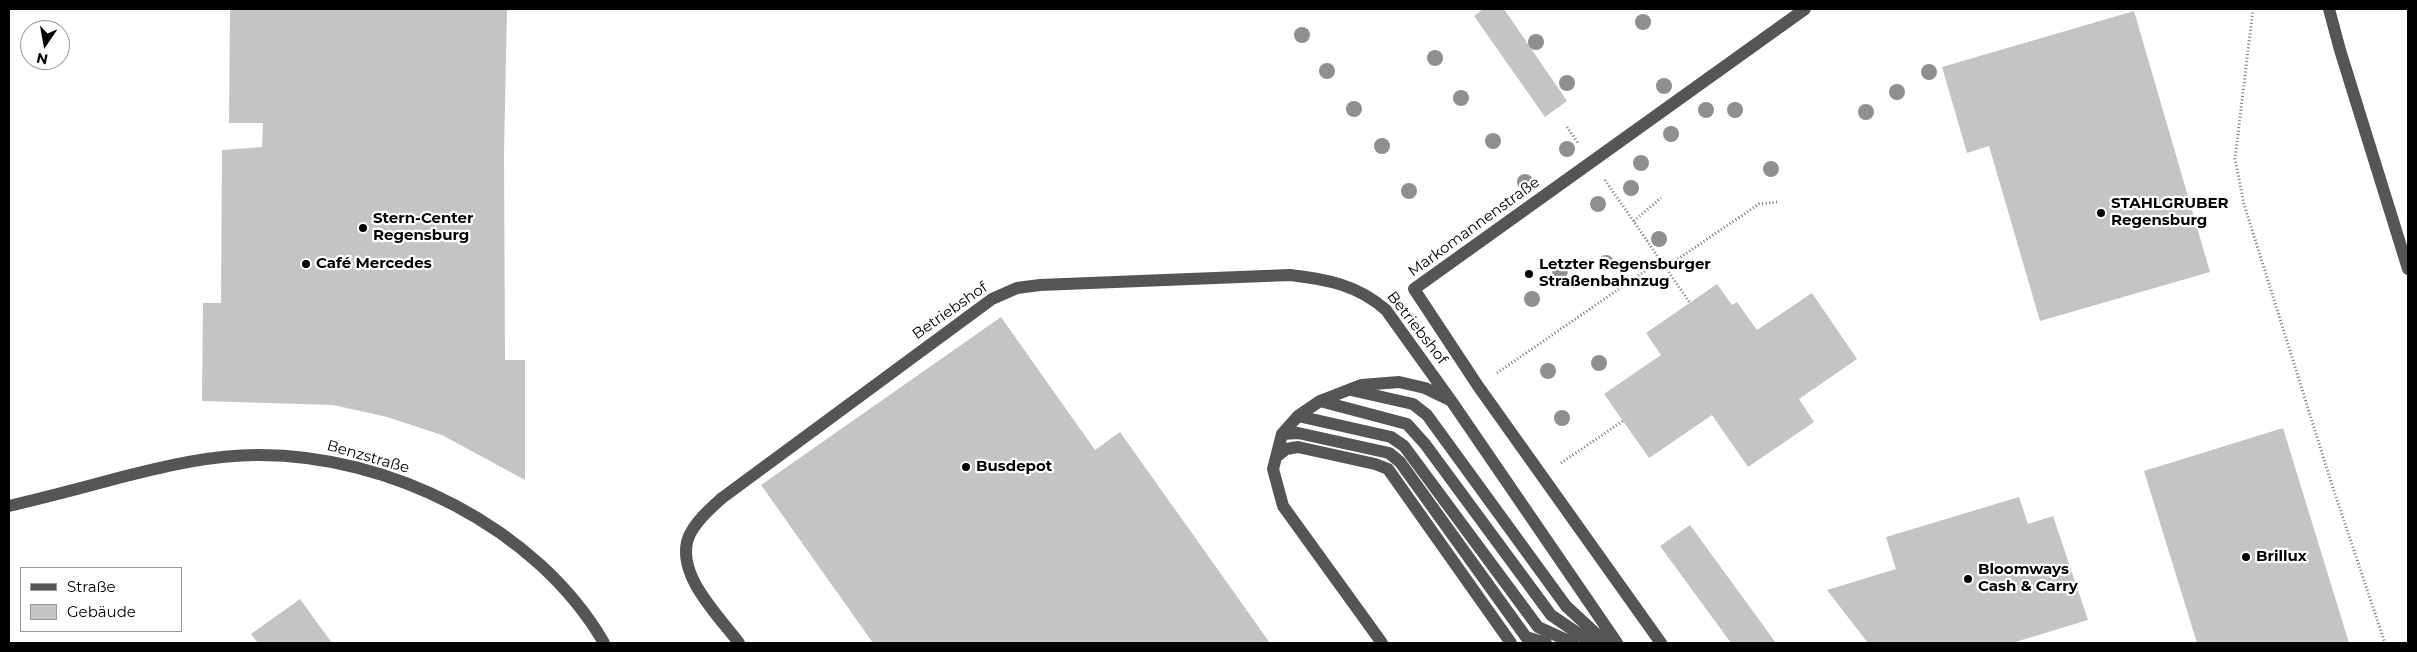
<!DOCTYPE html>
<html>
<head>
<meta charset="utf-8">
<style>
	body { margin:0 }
	#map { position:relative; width:2417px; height:652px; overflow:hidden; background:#fff; font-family:Montserrat,sans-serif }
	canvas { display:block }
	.frame { position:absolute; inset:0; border:10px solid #000; pointer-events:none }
	.legend { position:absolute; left:20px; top:567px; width:162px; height:65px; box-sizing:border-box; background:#fff; border:1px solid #999; margin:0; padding:6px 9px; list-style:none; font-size:15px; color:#000 }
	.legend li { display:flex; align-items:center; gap:10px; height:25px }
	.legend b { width:25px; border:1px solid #999 }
	.north { position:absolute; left:20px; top:20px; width:50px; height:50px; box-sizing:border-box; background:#fff; border:1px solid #999; border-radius:50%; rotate:192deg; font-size:14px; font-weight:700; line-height:20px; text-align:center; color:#000 }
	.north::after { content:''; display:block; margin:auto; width:18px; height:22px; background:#000; clip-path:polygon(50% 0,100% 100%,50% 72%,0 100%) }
</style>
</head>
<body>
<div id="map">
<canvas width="2417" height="652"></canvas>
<div class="frame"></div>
<ul class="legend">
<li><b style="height:6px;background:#555"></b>Straße</li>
<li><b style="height:14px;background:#c4c4c4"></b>Gebäude</li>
</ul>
<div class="north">N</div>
</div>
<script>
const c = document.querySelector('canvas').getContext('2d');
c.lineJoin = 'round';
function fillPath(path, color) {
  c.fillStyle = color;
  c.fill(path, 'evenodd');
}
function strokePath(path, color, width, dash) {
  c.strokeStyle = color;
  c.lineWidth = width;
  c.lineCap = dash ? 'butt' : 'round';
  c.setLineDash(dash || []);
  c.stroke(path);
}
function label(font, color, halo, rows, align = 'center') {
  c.font = font + ' Montserrat,sans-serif';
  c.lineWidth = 4.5;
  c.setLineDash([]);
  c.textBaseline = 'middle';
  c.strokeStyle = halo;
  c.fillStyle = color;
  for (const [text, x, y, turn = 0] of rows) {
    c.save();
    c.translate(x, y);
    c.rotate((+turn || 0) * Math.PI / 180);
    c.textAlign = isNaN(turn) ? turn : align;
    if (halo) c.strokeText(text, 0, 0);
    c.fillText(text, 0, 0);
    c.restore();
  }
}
const building = new Path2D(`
	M230,9h277l-3,144 1,207h20v120l-83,-45 -55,-18 -54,-12 -131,-4 1,-98h18l1,-153 40,-3 1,-24h-34z
	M1483,9h21l63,92 -22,16 -71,-101z
	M2134,11l76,261 -170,49 -51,-175 -22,7 -25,-86z
	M1717,284l15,21 5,-3 20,28 55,-37 45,66 -58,40 15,23 -66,45 -36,-52 -63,43 -45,-64 57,-39 -15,-22z
	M1001,317l94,133 25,-18 150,211h-397l-112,-158z
	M2283,428l66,215h-152l-53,-172z
	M2019,497l9,27 25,-8 35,104 -76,23h-144l-41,-53 69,-21 -10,-32z
	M1690,525l86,118h-45l-71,-97z
	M300,599l32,44h-74l-7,-9z`);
const path = new Path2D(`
	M2253,9l-18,150 9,45 88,281 53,158
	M1567,127l11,16
	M1605,180l85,123
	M1634,221l27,-23
	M1666,267l93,-63 18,-2
	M1497,373l164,-113
	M1561,463l62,-42`);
const minor = new Path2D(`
	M2329,9l11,41 68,219
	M1351,390l62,14 14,11 139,191 40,37
	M1320,401l87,23 18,20 126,171 41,28
	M1298,416l93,21 13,9 134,181 35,16
	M1282,434l16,-1 91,20 11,9 126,175 20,6
	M1276,457l10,-8 12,-2 77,17 13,5 123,174
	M9,506c38,-9 76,-19 113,-29 44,-11 89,-22 135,-22 131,-1 280,72 347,188
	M739,643c-21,-28 -65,-70 -50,-107 7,-15 21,-27 33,-38l270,-199 25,-11 23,-3 250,-10c36,4 68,10 96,35l66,92 165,241
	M1382,643l-99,-137 -10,-37 9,-35 16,-18 22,-15 41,-16 38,-3 26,6 25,12
	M1661,643l-183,-257 -64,-97 391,-280`);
const trees = [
	[1643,22],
	[1302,35],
	[1536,42],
	[1435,58],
	[1327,71],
	[1929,72],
	[1567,83],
	[1664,86],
	[1897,92],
	[1461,98],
	[1354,109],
	[1706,110],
	[1735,110],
	[1866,112],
	[1671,134],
	[1493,141],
	[1382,146],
	[1567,149],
	[1641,163],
	[1771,169],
	[1525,182],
	[1631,188],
	[1409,191],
	[1598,204],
	[1659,239],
	[1606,263],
	[1560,271],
	[1532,299],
	[1599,363],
	[1548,371],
	[1562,418]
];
const markers = [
	[2101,213,5,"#000"],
	[363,228,5,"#000"],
	[306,264,5,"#000"],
	[1529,274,5,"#000"],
	[966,467,5,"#000"],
	[2246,557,5,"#000"],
	[1968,579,5,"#000"]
];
const poiNames = [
	["STAHLGRUBER",2111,204],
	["Regensburg",2111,221],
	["Stern-Center",373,219],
	["Regensburg",373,236],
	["Café Mercedes",316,264],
	["Letzter Regensburger",1539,265],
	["Straßenbahnzug",1539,282],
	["Busdepot",976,467],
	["Brillux",2256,557],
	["Bloomways",1978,570],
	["Cash & Carry",1978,587]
];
const streetNames = [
	["Markomannenstraße",1474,227,-36],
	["Betriebshof",950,311,-35],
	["Betriebshof",1417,328,52],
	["Benzstraße",368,457,16]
];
fillPath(building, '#c4c4c4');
strokePath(path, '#777', 3, [1, 2.5]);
strokePath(minor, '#555', 12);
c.fillStyle = '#8f8f8f';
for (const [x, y] of trees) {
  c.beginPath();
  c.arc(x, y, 8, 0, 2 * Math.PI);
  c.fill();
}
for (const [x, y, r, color] of markers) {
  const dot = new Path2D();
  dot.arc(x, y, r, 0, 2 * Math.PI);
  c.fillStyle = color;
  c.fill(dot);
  strokePath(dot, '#fff', 2);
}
label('bold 15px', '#000', '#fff', poiNames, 'left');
label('15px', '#000', '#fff', streetNames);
</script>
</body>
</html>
